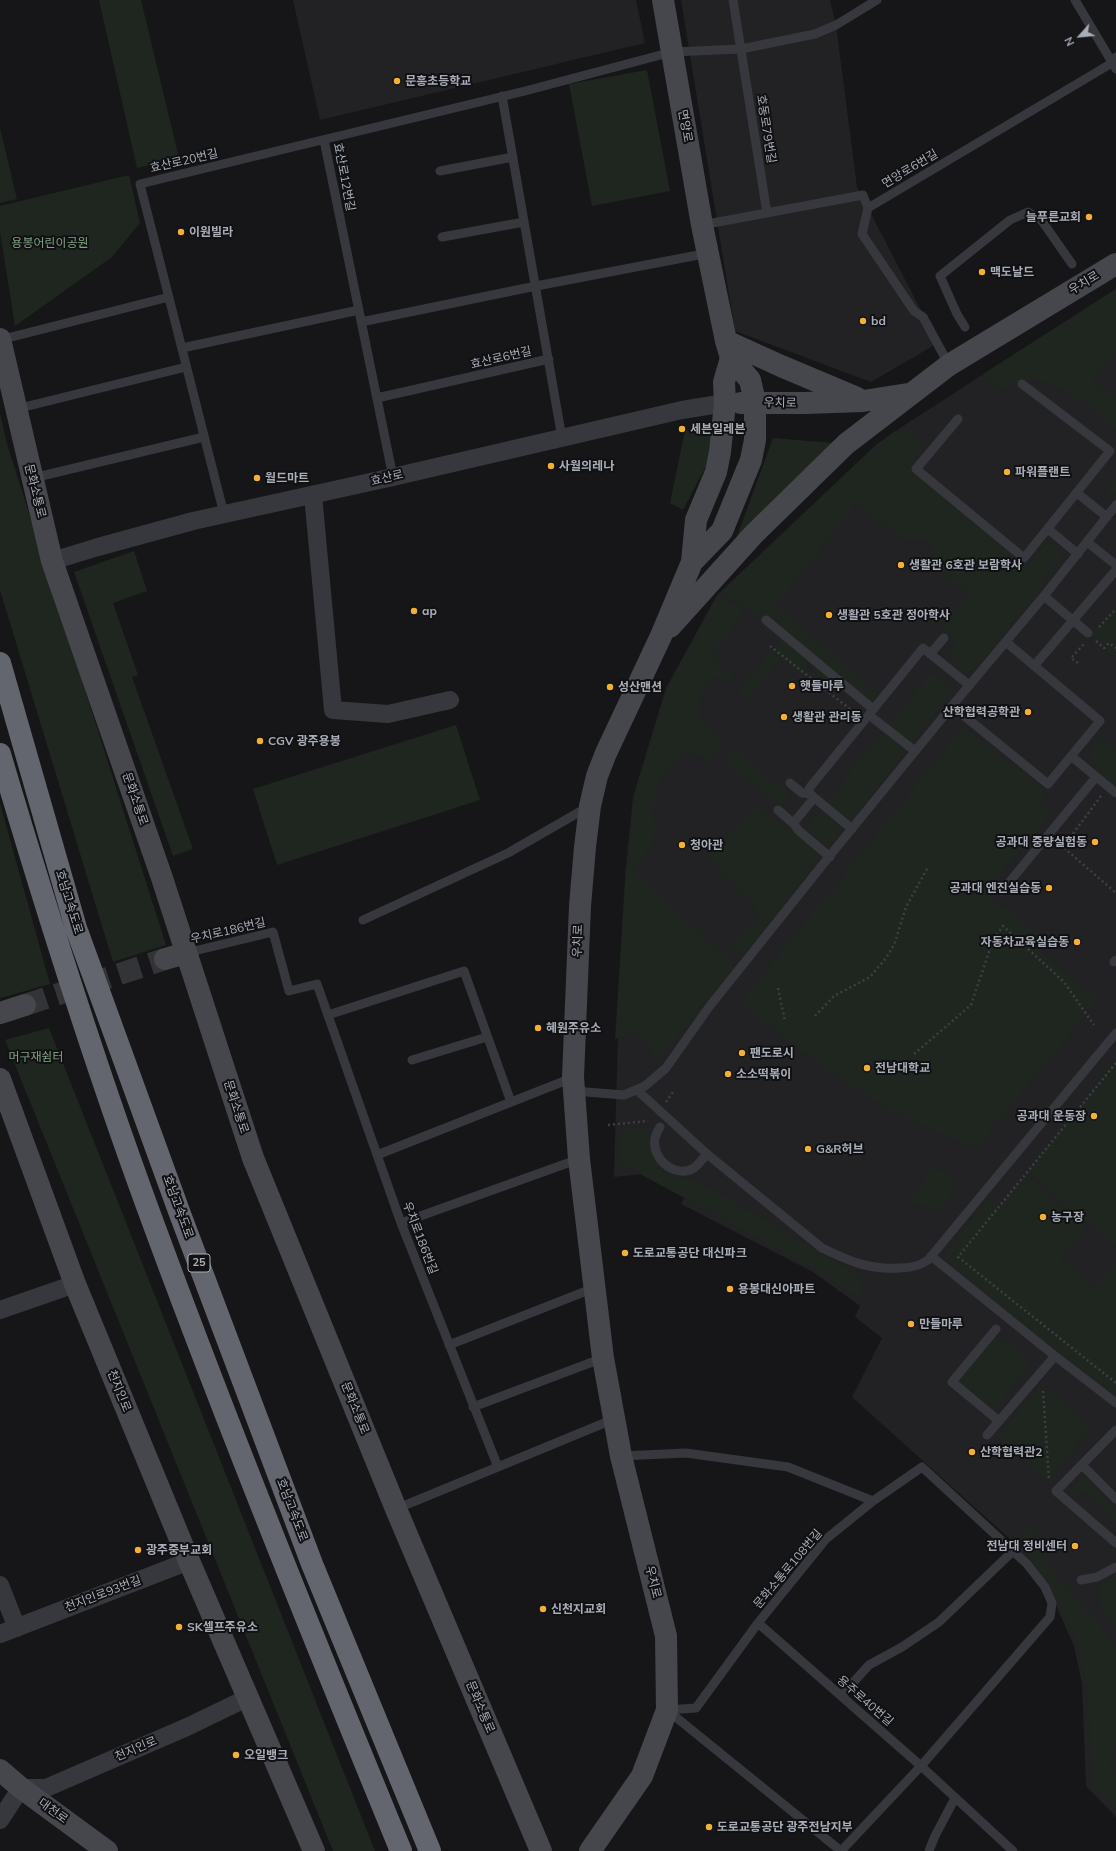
<!DOCTYPE html>
<html>
<head>
<meta charset="utf-8">
<style>
	body { margin:0 }
	#map { position:relative; width:1116px; height:1851px; overflow:hidden; background:#161618; font-family:Mulish,sans-serif }
	canvas { display:block }
	.north { position:absolute; left:1060px; top:16px; width:40px; height:40px; -webkit-text-stroke:3px #111113; paint-order:stroke; rotate:243deg; font-size:11px; font-weight:700; line-height:16px; text-align:center; color:#a8adb8 }
	.north::after { content:''; display:block; margin:auto; width:14px; height:18px; background:#a8adb8; clip-path:polygon(50% 0,100% 100%,50% 72%,0 100%) }
</style>
</head>
<body>
<div id="map">
<canvas width="1116" height="1851"></canvas>
<div class="north">N</div>
</div>
<script>
const c = document.querySelector('canvas').getContext('2d');
c.lineJoin = 'round';
function fillPath(path, color) {
  c.fillStyle = color;
  c.fill(path, 'evenodd');
}
function strokePath(path, color, width, dash) {
  c.strokeStyle = color;
  c.lineWidth = width;
  c.lineCap = dash ? 'butt' : 'round';
  c.setLineDash(dash || []);
  c.stroke(path);
}
function label(font, color, halo, rows, align = 'center') {
  c.font = font + ' Mulish,"Noto Sans KR",sans-serif';
  c.lineWidth = 4;
  c.setLineDash([]);
  c.textBaseline = 'middle';
  c.strokeStyle = halo;
  c.fillStyle = color;
  for (const [text, x, y, turn = 0] of rows) {
    c.save();
    c.translate(x, y);
    c.rotate((+turn || 0) * Math.PI / 180);
    c.textAlign = isNaN(turn) ? turn : align;
    if (halo) c.strokeText(text, 0, 0);
    c.fillText(text, 0, 0);
    c.restore();
  }
}
const built = new Path2D(`
	M293,0h343l9,43 -325,77z
	M681,0h149l6,25 21,162 81,156 -67,39 -136,-51z
	M1116,289v1528l-30,-31 -4,-102 -8,-38 -27,-61 -36,-45 -159,-143 30,-59 -27,-21 5,-11 -47,-34 -132,-68 5,-9 -43,-21 -29,3 6,-214 6,-97 7,-69 33,-109 51,-93 159,-150 30,-21z`);
const green = new Path2D(`
	M99,0h42l38,158 -42,10z
	M647,70l23,121 -78,15 -23,-122z
	M0,128l17,71 -17,4z
	M129,175l11,48 -28,34 -97,69 -15,-94v-26z
	M1116,289v62l-25,29 25,21v28c-32,-25 -76,-71 -117,-37l-16,-18z
	M0,414l7,30 159,501 -53,17 -113,-372z
	M717,427l-3,24 -31,59 -13,-7 15,-73z
	M895,431l20,4 7,14 -9,11 -9,5 123,102 21,-26 16,14 -21,25v6l-64,79 -11,8 -21,-20 10,-11 -17,-14 30,-36 -35,-27c0,-20 -7,-31 -28,-24l-51,-37 -81,102 103,87 -12,17 -33,-28 -8,9 -17,-13 8,-10 -7,-6 -8,11 -20,-15 -34,41 -9,-6 41,-52h5l-61,-51 153,-145z
	M773,438l73,6 -125,136z
	M1116,477v15l-4,5 -7,-6z
	M134,551l13,40 -34,12 25,72 -6,2 61,172 -20,7 -99,-284z
	M719,594l25,19 -33,43 24,21 -5,8 -11,-8 -8,1c-22,31 -13,42 14,65l-16,20 -23,-16 -33,43 5,11 -8,7 6,22 -3,6v7l-20,26 -6,-4 8,-69 32,-107z
	M1116,606v52l-26,-22z
	M933,673l21,17 -104,132 -22,-18 1,-6 101,-123z
	M456,725l24,75 -203,65 -24,-76z
	M964,727l83,66 -8,10 13,10 -59,69 -2,12 6,17 5,-5 43,35 -6,10 59,48 -122,149 -60,-25 -33,-17 -47,-30 -91,-67v-12z
	M1096,736l20,17v35c-22,-19 -32,-22 -20,-52z
	M733,749l57,46 -8,11 -57,-44z
	M0,803l50,181 -50,14z
	M754,806l71,46 -81,103 -12,-9 28,-34 -53,-54z
	M819,813l6,2 18,15 -15,17 -23,-19 10,-13z
	M626,866l104,94 4,8 -73,88 -7,2c-4,-19 -22,-32 -39,-18z
	M49,1028l326,823h-42l-328,-811z
	M1116,1061v184l-88,-73z
	M621,1130h25l4,6 13,36 40,12 159,93 -1,22 -54,-34 -187,-102z
	M933,1166l17,12 7,7 -17,26 -31,-10z
	M1025,1174l62,52 -27,34 33,28 23,-26v133l-82,-62 -91,-76 44,-58 11,9z
	M996,1334l32,25v8l-35,45 -36,-28z
	M1041,1385l50,42 -44,53 -50,-42z
	M1087,1476l4,3 -2,4 27,27v9l-31,-29 -10,10c-7,-8 3,-21 12,-24z
	M1030,1525l4,7v10l12,22 39,43 31,40v95l-6,24 6,11v33l-24,-27 -4,-91 -10,-46 -28,-62 -32,-42z
	M1116,1576v52l-13,-16 -3,-8 1,-25 3,4z`);
const secondaryTunnel = new Path2D(`
	M25,1005l140,-46`);
const path = new Path2D(`
	M1099,627l17,-18
	M1096,641l8,7 5,-5 7,5
	M770,646l85,67
	M1078,663l-7,-5 13,-14
	M1101,796l-38,51 53,46
	M778,988l7,33
	M815,1016l19,-20 36,-19 16,-19 8,-13 12,-38 22,-40
	M914,1054l57,-49 22,-65 10,-14 61,56 30,43
	M1116,1063l-158,194 158,126
	M666,1102l7,-10
	M608,1125l40,-4
	M1043,1391l6,88`);
const lane = new Path2D(`
	M733,0l34,213
	M1075,0l41,69
	M502,96l60,342
	M324,140l69,337
	M440,171l73,-14
	M868,208l-6,26 52,77 9,6 26,48
	M702,225l161,-30 5,13 244,-145 4,-6
	M442,237l82,-15
	M361,322l175,-36 173,-33
	M965,327l-8,-13 -17,-38 70,-56 18,-8 14,9 30,43
	M0,340l169,-43
	M182,348l177,-38
	M377,398l172,-39
	M16,409l170,-42
	M958,419l-42,50 108,89 86,-107 -88,-67
	M33,478l171,-41
	M1077,493l30,24
	M224,514l-84,-330 385,-93 147,-39 69,-3 74,-15 21,-9 41,-25
	M1048,529l30,25
	M1087,542l29,23
	M1044,596l44,37
	M766,620l107,89
	M930,654l14,-16
	M1034,666l82,-96
	M952,706l96,78 52,-63 -94,-79
	M869,715l46,36
	M1071,756l45,37
	M790,783l12,10 8,1 42,35
	M810,794l-1,-5 2,-3 112,-138 46,37
	M778,810l16,14 4,6 32,27
	M794,824l1,-3 19,-23
	M1002,891l94,-114
	M363,920l145,-67 80,-46
	M186,953l87,-21 16,59 28,-7 84,239 97,244
	M1114,962l2,-2
	M328,1015l136,-44 47,131
	M412,1060l75,-23
	M637,1090l70,64 115,94c27,13 47,22 77,20 9,0 21,-2 29,-8l188,-227
	M574,1091l50,4 21,-9 21,-18 43,-61 123,-154 120,-147 92,-110 72,-91
	M660,1127c-2,3 -4,7 -5,11 -4,21 20,41 39,30 5,-4 9,-10 13,-14
	M377,1155l195,-77
	M401,1223l178,-64
	M931,1256l124,100 61,47
	M996,1329l-44,53 47,39
	M449,1345l145,-57
	M473,1407l130,-49
	M1116,1430l-60,61 60,52
	M987,1435l68,-79
	M621,1456l65,-3 102,14 85,34
	M1082,1465l34,34
	M396,1509l218,-90
	M1081,1580l16,-3 19,-10
	M758,1623l163,143 92,85
	M841,1696l28,-31 33,-18 37,-25 74,-71
	M667,1710l29,-2 62,-85 68,-84 47,-38 49,-34 105,97 18,23 7,16 -2,14 -129,149 -80,85
	M667,1710l174,141
	M929,1851l6,-15 20,-38`);
const street = new Path2D(`
	M313,495l20,215 55,4 62,-14
	M52,561l46,-14 95,-26 200,-44 289,-67 43,-7
	M0,1310l75,-26
	M0,1585l17,43
	M0,1634l189,-73
	M0,1820l21,-32h25l141,-61 60,-29`);
const secondary = new Path2D(`
	M663,0l39,225 24,116 5,17 19,22 5,22v38l-4,20 -29,71 -30,31
	M0,339l52,222 110,317 91,280 143,351 145,342
	M726,341l55,25 76,32
	M741,403h64l58,-2 45,-7
	M670,627l84,-93 92,-90 103,-79 167,-101
	M165,959l21,-6
	M0,1013l25,-8
	M0,1079l75,205 114,277 125,290
	M0,1770l21,18 86,63
	M590,1851l52,-75 25,-66 -1,-74 -45,-180 -18,-98 -24,-199 -6,-82 7,-171 5,-59 5,-41 7,-30 9,-23 55,-117 31,-74 4,-42 20,-48 4,-20 5,-49 -1,-21 7,-24`);
const highway = new Path2D(`
	M0,663l76,265 104,286 132,350 118,287
	M0,754c47,159 97,318 155,474 77,209 161,416 246,623`);
const markers = [
	[397,81,4,"#f2b134"],
	[1089,217,4,"#f2b134"],
	[181,232,4,"#f2b134"],
	[982,272,4,"#f2b134"],
	[863,321,4,"#f2b134"],
	[682,429,4,"#f2b134"],
	[551,466,4,"#f2b134"],
	[1007,472,4,"#f2b134"],
	[257,478,4,"#f2b134"],
	[901,565,4,"#f2b134"],
	[414,611,4,"#f2b134"],
	[829,615,4,"#f2b134"],
	[792,686,4,"#f2b134"],
	[610,687,4,"#f2b134"],
	[1028,712,4,"#f2b134"],
	[784,717,4,"#f2b134"],
	[260,741,4,"#f2b134"],
	[1095,842,4,"#f2b134"],
	[682,845,4,"#f2b134"],
	[1049,888,4,"#f2b134"],
	[1077,942,4,"#f2b134"],
	[538,1028,4,"#f2b134"],
	[742,1053,4,"#f2b134"],
	[867,1068,4,"#f2b134"],
	[728,1074,4,"#f2b134"],
	[1094,1116,4,"#f2b134"],
	[808,1149,4,"#f2b134"],
	[1043,1217,4,"#f2b134"],
	[625,1253,4,"#f2b134"],
	[730,1289,4,"#f2b134"],
	[911,1324,4,"#f2b134"],
	[972,1452,4,"#f2b134"],
	[1075,1546,4,"#f2b134"],
	[138,1550,4,"#f2b134"],
	[543,1609,4,"#f2b134"],
	[179,1627,4,"#f2b134"],
	[236,1755,4,"#f2b134"],
	[709,1827,4,"#f2b134"]
];
const shields = [
	[199,1263,22]
];
const shieldNames = [
	["25",199,1263]
];
const poiNames = [
	["문흥초등학교",405,81],
	["늘푸른교회",1081,217,"right"],
	["이원빌라",189,232],
	["맥도날드",990,272],
	["bd",871,321],
	["세븐일레븐",690,429],
	["사월의레나",559,466],
	["파워플랜트",1015,472],
	["월드마트",265,478],
	["생활관 6호관 보람학사",909,565],
	["ap",422,611],
	["생활관 5호관 정아학사",837,615],
	["햇들마루",800,686],
	["성산맨션",618,687],
	["산학협력공학관",1020,712,"right"],
	["생활관 관리동",792,717],
	["CGV 광주용봉",268,741],
	["공과대 중량실험동",1087,842,"right"],
	["청아관",690,845],
	["공과대 엔진실습동",1041,888,"right"],
	["자동차교육실습동",1069,942,"right"],
	["혜원주유소",546,1028],
	["팬도로시",750,1053],
	["전남대학교",875,1068],
	["소소떡볶이",736,1074],
	["공과대 운동장",1086,1116,"right"],
	["G&R허브",816,1149],
	["농구장",1051,1217],
	["도로교통공단 대신파크",633,1253],
	["용봉대신아파트",738,1289],
	["만들마루",919,1324],
	["산학협력관2",980,1452],
	["전남대 정비센터",1067,1546,"right"],
	["광주중부교회",146,1550],
	["신천지교회",551,1609],
	["SK셀프주유소",187,1627],
	["오일뱅크",244,1755],
	["도로교통공단 광주전남지부",717,1827]
];
const streetNames = [
	["면앙로",685,126,80],
	["호동로79번길",766,129,81],
	["효산로20번길",184,161,-13],
	["면앙로6번길",910,169,-31],
	["효산로12번길",344,177,79],
	["우치로",1084,283,-31],
	["효산로6번길",501,358,-13],
	["우치로",780,403,1],
	["효산로",387,478,-13],
	["문화소통로",35,491,76],
	["문화소통로",135,799,71],
	["호남고속도로",69,902,73],
	["우치로186번길",228,931,-13],
	["우치로",578,941,-88],
	["문화소통로",236,1107,72],
	["호남고속도로",178,1207,70],
	["우치로186번길",420,1238,69],
	["천지인로",119,1391,68],
	["문화소통로",355,1408,68],
	["호남고속도로",292,1510,69],
	["문화소통로108번길",788,1569,-50],
	["우치로",653,1582,76],
	["천지인로93번길",103,1594,-21],
	["용주로40번길",865,1701,41],
	["문화소통로",480,1707,67],
	["천지인로",136,1749,-23],
	["대천로",53,1811,36]
];
const parkNames = [
	["용봉어린이공원",50,243],
	["머구재쉼터",36,1057]
];
fillPath(built, '#222225');
fillPath(green, '#1e261f');
strokePath(secondaryTunnel, '#333438', 22, [22, 11]);
strokePath(path, '#3d3f44', 2.5, [2, 3]);
strokePath(lane, '#37383d', 9);
strokePath(street, '#37383d', 18);
strokePath(secondary, '#45474d', 22);
strokePath(highway, '#63666e', 22);
for (const [x, y, r, color] of markers) {
  const dot = new Path2D();
  dot.arc(x, y, r, 0, 2 * Math.PI);
  c.fillStyle = color;
  c.fill(dot);
  strokePath(dot, '#111113', 1.5);
}
for (const [x, y, w] of shields) {
  const box = new Path2D();
  box.roundRect(x - w / 2, y - 9, w, 18, 3);
  c.fillStyle = '#111113';
  c.fill(box);
  strokePath(box, '#a8adb8', 1);
}
label('bold 11px', '#a8adb8', null, shieldNames);
label('bold 12px', '#a8adb8', '#111113', poiNames, 'left');
label('12px', '#a8adb8', '#111113', streetNames);
label('12px', '#7fa381', '#111113', parkNames);
</script>
</body>
</html>
